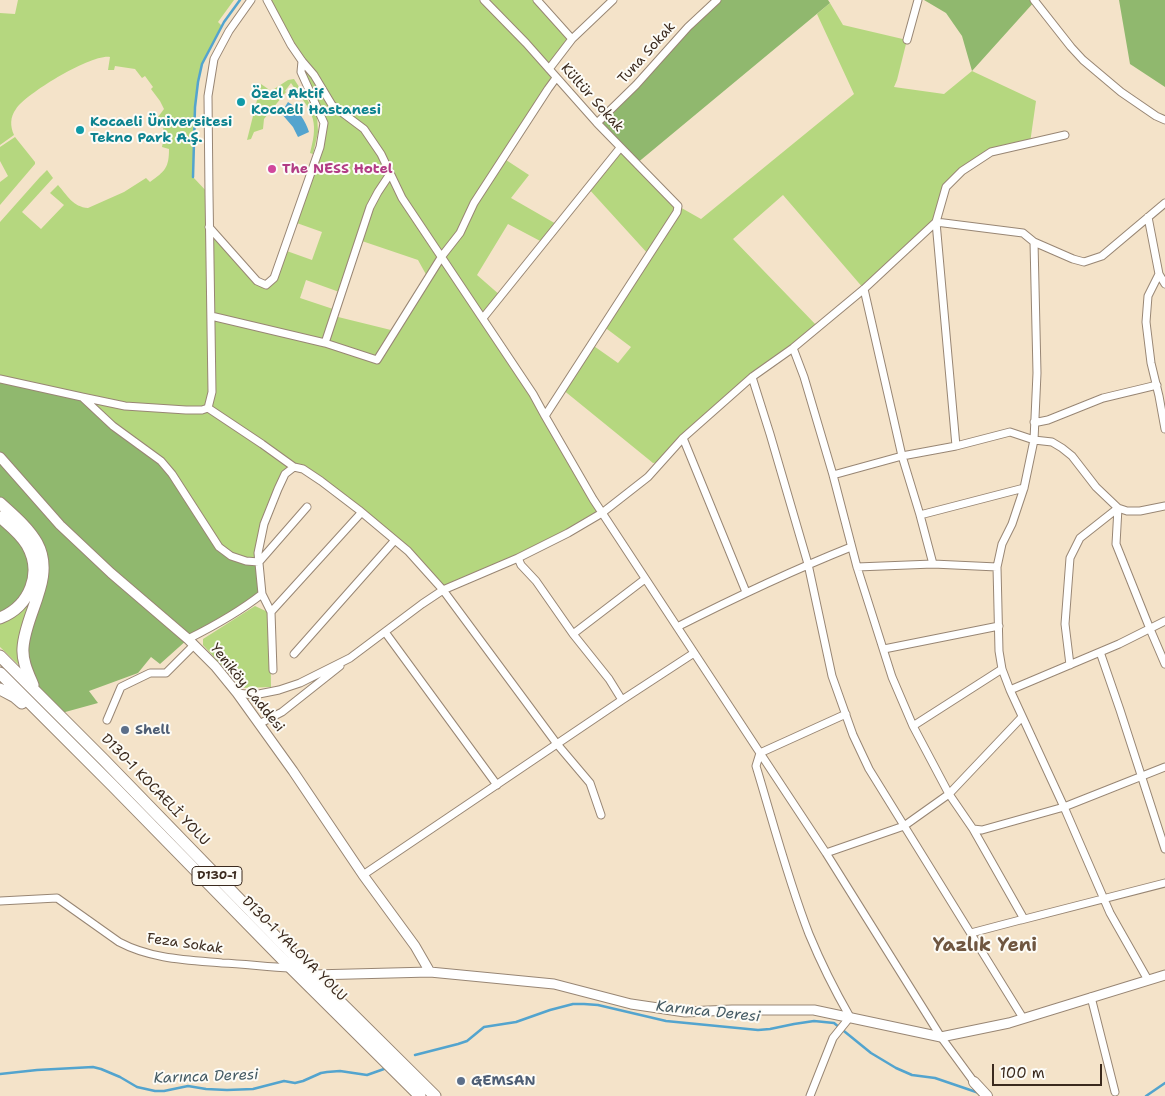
<!DOCTYPE html>
<html>
<head>
<meta charset="utf-8">
<style>
	body { margin:0 }
	#map { position:relative; width:1165px; height:1096px; overflow:hidden; background:#f4e3c9; font-family:"Shantell Sans",sans-serif }
	canvas { display:block }
	.scale { position:absolute; left:992px; top:1064px; width:110px; height:22px; box-sizing:border-box; border:2px solid #3b2a1e; border-top:0; padding-left:6px; font-size:15px; line-height:18px; white-space:nowrap; color:#3b2a1e; -webkit-text-stroke:4px #fdfcf7; paint-order:stroke }
</style>
</head>
<body>
<div id="map">
<canvas width="1165" height="1096"></canvas>
<div class="scale">100 m</div>
</div>
<script>
const c = document.querySelector('canvas').getContext('2d');
c.lineJoin = 'round';
function fillPath(path, color) {
  c.fillStyle = color;
  c.fill(path, 'evenodd');
}
function strokePath(path, color, width, dash) {
  c.strokeStyle = color;
  c.lineWidth = width;
  c.lineCap = dash ? 'butt' : 'round';
  c.setLineDash(dash || []);
  c.stroke(path);
}
function label(font, color, halo, rows, align = 'center') {
  c.font = font + ' "Shantell Sans",sans-serif';
  c.lineWidth = 4;
  c.setLineDash([]);
  c.textBaseline = 'middle';
  c.strokeStyle = halo;
  c.fillStyle = color;
  for (const [text, x, y, turn = 0] of rows) {
    c.save();
    c.translate(x, y);
    c.rotate((+turn || 0) * Math.PI / 180);
    c.textAlign = isNaN(turn) ? turn : align;
    if (halo) c.strokeText(text, 0, 0);
    c.fillText(text, 0, 0);
    c.restore();
  }
}
const green = new Path2D(`
	M18,0h216l-16,22 4,4 -20,38 -4,18 -3,25 -2,70 16,17v33l48,54 9,4 8,-8 10,-27 28,10 10,-28 -28,-10 30,-99 -23,-51 1,-11 -35,-61h270l35,39 -23,30 7,9 -53,80 26,17 -18,23 47,27 -14,18 -36,-19 -31,51 24,21 -17,22 118,195 -34,20 -125,57 -35,-39 -49,-41 -65,-43 -9,8 -21,49 -5,38 -28,-6 -231,-177v-157l40,-45 7,-7 6,8 -31,34 19,17 23,-24 -14,-12 8,-8c9,10 15,22 30,23l36,-16 22,-14 4,4c15,-11 19,-14 19,-33l-7,-2c3,-13 3,-19 -4,-30l6,-8 -4,-8 -9,-12 2,-2 -8,-11 -3,2 -7,-9 -20,-3 -1,4h-6l2,-13c-19,-3 -83,36 -94,52 -6,8 -6,17 -2,26l-14,10v-132l15,1zM359,240l59,20 10,18 -33,53 -61,-15 2,-6 -36,-12 6,-18 36,13z
	M830,3l13,22 64,15 -10,40 -3,7 50,7 28,-23 64,30 -6,42 -39,9 -45,35 -10,35 -72,67 -81,-94 -50,44 85,88 -66,50 -91,85 -8,1 -91,-74 29,-45 27,19 13,-16 -28,-21 46,-71 -61,-67 32,-40 58,58 23,13 153,-125 -37,-80z
	M294,79l23,36 1,17 -5,22 -3,-1c10,-36 1,-41 -19,-70l-6,8 1,1 -22,27 -1,10 -9,3 -3,7 -4,1 14,-56 10,7 17,-11z
	M15,137l20,25v2l-35,41v-23l8,-6 -8,-15v-14z
	M32,597l-9,72 -23,-22v-24c14,-7 24,-12 32,-26z
	M255,606l15,7 1,74 -29,1 -39,-43v-6z`);
const forest = new Path2D(`
	M717,0h111l2,3 -194,161 -39,-41z
	M924,0h110l1,1 -63,70 -10,-35 -16,-23z
	M1119,0h46v87l-35,-23z
	M0,379l82,18 79,64 58,86 12,9 28,6 3,32 -74,45 -28,25 -9,-7 -13,16 -49,18 9,12 -40,11 -22,-23 -13,-33 20,-83 -43,-72z
	M0,523c19,18 33,32 27,60 -2,6 -4,13 -9,17 -5,5 -12,10 -18,14z`);
const water = new Path2D(`
	M288,102c9,5 18,20 21,30l-11,5 -5,-10 -12,-14z`);
const stream = new Path2D(`
	M193,177l2,-70 3,-25 4,-18 22,-42 16,-22
	M415,1055l43,-11 9,-3 17,-14 32,-5 34,-12 23,-6h11l14,1 68,16 92,9 12,-1 24,-5 20,-3 20,2 37,30 25,15 16,7 23,3 44,15
	M0,1074l37,-4 56,-3 8,2 19,8 17,10 18,4h9l24,-5 18,3 21,1 26,-1 31,-8 11,2 8,-2 18,-8 6,-1 13,-1 27,4 17,-6
	M1146,1096l19,-13`);
const minor = new Path2D(`
	M267,0l24,45 11,16 12,14 18,30 32,24 17,25 21,44 131,196 12,22
	M484,0l42,43 71,80 81,83 -1,6 -132,204 48,83 167,254 -4,13c17,56 32,114 53,168 12,29 26,57 41,83l-17,21 -23,58
	M537,0l35,39
	M1034,0l37,47 12,13 38,32 35,24 9,4
	M907,40l11,-40
	M549,69l23,-30 41,-39
	M597,123l39,-38 52,-58 29,-27
	M1148,217l11,57 6,10
	M209,227l48,54 9,4 8,-7 46,-131 4,-24 -23,-51 1,-11
	M1034,242l39,17 11,3 18,-6 63,-53
	M1159,274l-11,22 -2,26 5,41 8,33 6,33
	M864,289l38,167 18,59 13,49
	M211,316l114,27 45,-136 8,-15 12,-18
	M483,318l137,-170
	M325,343l52,17 65,-104 18,-23 14,-30 74,-114 8,-11
	M793,348l11,29 29,98 24,92 35,110 21,49 36,68 24,35 9,1 82,-23 101,-40
	M0,379l82,18 31,29 48,35 11,13 47,73 12,9 15,5 13,1
	M82,397l43,9 61,4h16l6,-2 4,-16 -3,-198 -1,-98 6,-37 15,-28 22,-31
	M208,408l54,36 32,23
	M1034,422h4l10,-2 55,-22 54,-13
	M683,438l63,154
	M956,446l-20,-224 10,-35 16,-16 29,-19 74,-17
	M833,475l69,-19 54,-10 54,-14 24,8 18,2 10,6 10,8 24,31 22,21 9,3h13l25,-5
	M1118,508l-2,36 34,85 15,35
	M920,515l104,-27
	M518,558l50,-25 34,-20 46,-36 35,-39 69,-61
	M259,562l48,-55
	M857,567l76,-3 64,3
	M271,612l90,-99
	M677,627c57,-29 114,-56 174,-80
	M385,632l112,153
	M573,634l36,45 13,21 72,-47
	M188,639c26,-13 51,-27 74,-45
	M884,649l115,-23
	M1100,652l20,58 45,139
	M294,654l101,-114
	M1070,665l-5,-41 5,-66 10,-20 38,-30
	M273,670l-2,-58 -9,-18 -4,-41 6,-29 14,-35 7,-15 9,-7 9,2 18,12 38,29 49,41 35,39 114,154 33,39 11,32
	M1010,690l109,-46 46,-23
	M237,693l17,2 25,-5 21,-7 50,-25 72,-54 21,-14 75,-32 3,7 15,16 37,53 72,-55
	M846,714l-86,39 66,100 115,184 33,45
	M107,720l14,-33 29,-14h16l28,-28
	M259,724l23,-12 58,-46
	M913,726l89,-57
	M826,853l78,-27 45,-32 73,-77
	M363,875l259,-175
	M0,901l57,-3 62,44c32,17 68,18 103,21 23,1 46,4 69,5
	M1021,920l144,-37
	M971,933l53,-14 -51,-90
	M1091,997l24,95
	M1023,1018l-154,-249 -16,-34 -21,-59 -24,-112 -38,-130 -18,-57 41,-29 71,-59 72,-67 87,11 11,9 3,131 -3,67 -10,48 -12,36 -10,20 -5,23 2,84 3,18 8,21 54,117 46,106 38,67`);
const tertiary = new Path2D(`
	M0,457l60,68 51,48 77,66 27,27 22,27 56,78 70,104 52,71 15,26
	M313,975l117,-3 124,12 77,20 54,8 47,-2h82l127,27 68,-14 156,-48`);
const secondary = new Path2D(`
	M974,1082l13,14`);
const trunk = new Path2D(`
	M0,503c13,12 28,24 37,40 19,35 -12,70 -14,105 -1,13 5,25 10,37
	M0,517c9,8 20,16 27,28 16,28 3,61 -27,73
	M0,656l104,104 209,215 122,121
	M0,673l113,113 178,182 129,128
	M0,689l15,8 7,6`);
const markers = [
	[241,102,5,"#0f9aa8"],
	[80,130,5,"#0f9aa8"],
	[272,169,5,"#d1479c"],
	[125,730,5,"#5c6f8a"],
	[461,1081,5,"#5c6f8a"]
];
const shields = [
	[217,876,50]
];
const shieldNames = [
	["D130-1",217,876]
];
const streetNames = [
	["Tuna Sokak",647,53,-48],
	["Kültür Sokak",592,98,48],
	["Yeniköy Caddesi",247,688,51],
	["D130-1 KOCAELİ YOLU",155,790,46],
	["Feza Sokak",185,944,8],
	["D130-1 YALOVA YOLU",294,949,45]
];
const cultureNames = [
	["Özel Aktif",251,94],
	["Kocaeli Hastanesi",251,110],
	["Kocaeli Üniversitesi",90,122],
	["Tekno Park A.Ş.",90,138]
];
const hotelNames = [
	["The NESS Hotel",282,169]
];
const serviceNames = [
	["Shell",135,730],
	["GEMSAN",471,1081]
];
const waterNames = [
	["Karınca Deresi",708,1012,6],
	["Karınca Deresi",206,1077,-2]
];
const districtNames = [
	["Yazlık Yeni",985,946]
];
fillPath(green, '#b5d77f');
fillPath(forest, '#90b86e');
fillPath(water, '#53a4ce');
strokePath(stream, '#53a4ce', 2.5);
strokePath(minor, '#988674', 9);
strokePath(tertiary, '#988674', 11);
strokePath(secondary, '#988674', 12);
strokePath(trunk, '#988674', 13);
strokePath(minor, '#fff', 7);
strokePath(tertiary, '#fff', 9);
strokePath(secondary, '#fff', 10);
strokePath(trunk, '#fff', 11);
for (const [x, y, r, color] of markers) {
  const dot = new Path2D();
  dot.arc(x, y, r, 0, 2 * Math.PI);
  c.fillStyle = color;
  c.fill(dot);
  strokePath(dot, '#fdfcf7', 2);
}
for (const [x, y, w] of shields) {
  const box = new Path2D();
  box.roundRect(x - w / 2, y - 9.5, w, 19, 4);
  c.fillStyle = '#fdfcf7';
  c.fill(box);
  strokePath(box, '#3b2a1e', 1);
}
label('bold 12px', '#3b2a1e', null, shieldNames);
label('14px', '#3b2a1e', '#fdfcf7', streetNames);
label('bold 14px', '#0d838f', '#fdfcf7', cultureNames, 'left');
label('bold 14px', '#b23c85', '#fdfcf7', hotelNames, 'left');
label('bold 14px', '#4e5e75', '#fdfcf7', serviceNames, 'left');
label('italic 15px', '#455b64', '#fdfcf7', waterNames);
label('bold 19px', '#6f5640', '#fdfcf7', districtNames);
</script>
</body>
</html>
